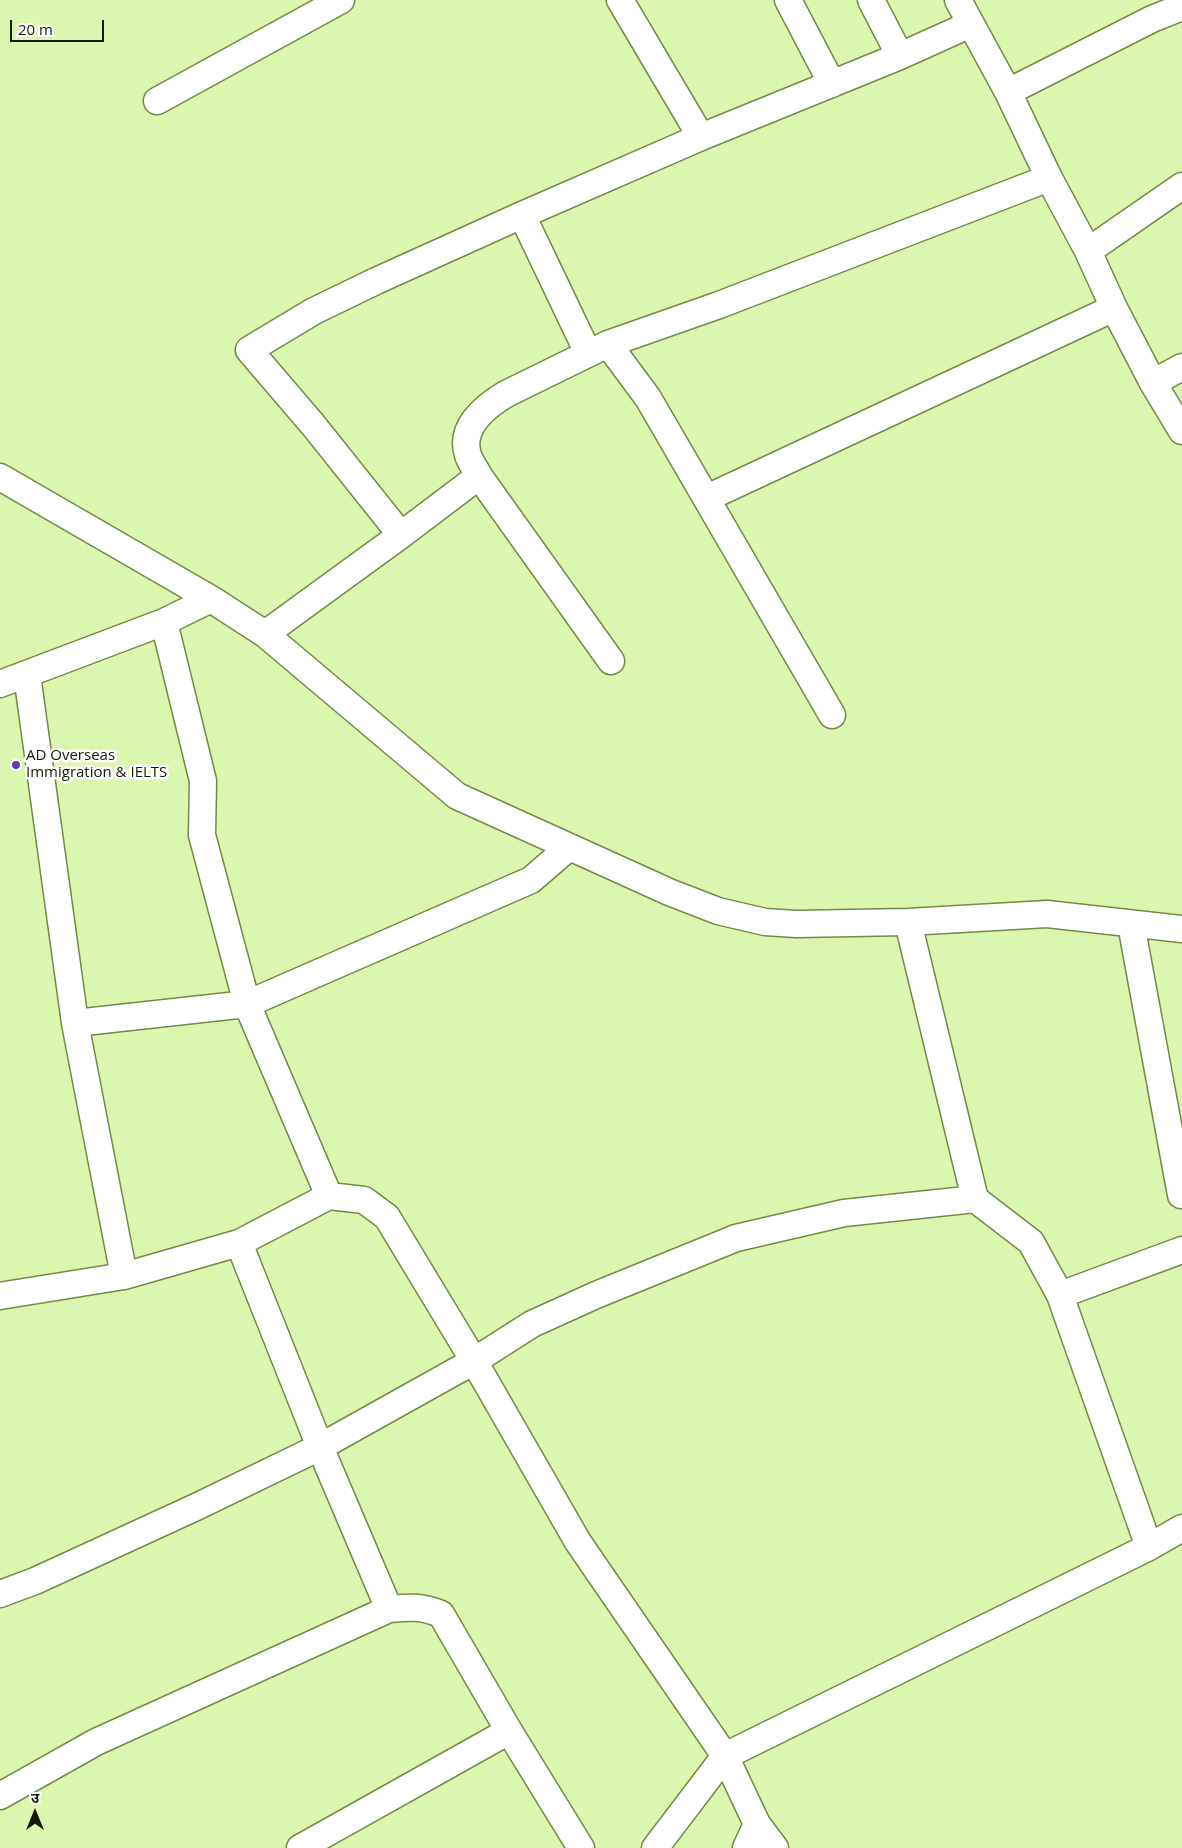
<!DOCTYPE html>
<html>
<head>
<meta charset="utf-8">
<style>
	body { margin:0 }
	#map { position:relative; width:1182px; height:1848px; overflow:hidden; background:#dbf6ae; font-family:"Open Sans","Noto Sans Devanagari",sans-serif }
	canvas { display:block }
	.north { position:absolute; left:10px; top:1788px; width:50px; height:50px; -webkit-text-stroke:4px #fff; paint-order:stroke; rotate:0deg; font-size:14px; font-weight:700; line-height:20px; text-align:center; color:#121b01 }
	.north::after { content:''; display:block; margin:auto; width:18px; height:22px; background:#121b01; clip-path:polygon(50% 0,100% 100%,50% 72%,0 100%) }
	.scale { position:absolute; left:10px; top:20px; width:94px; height:22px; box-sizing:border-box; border:2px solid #121b01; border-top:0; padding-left:6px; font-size:15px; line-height:18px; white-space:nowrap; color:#121b01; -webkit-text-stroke:4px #fff; paint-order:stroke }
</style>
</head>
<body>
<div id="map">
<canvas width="1182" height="1848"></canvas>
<div class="north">उ</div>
<div class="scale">20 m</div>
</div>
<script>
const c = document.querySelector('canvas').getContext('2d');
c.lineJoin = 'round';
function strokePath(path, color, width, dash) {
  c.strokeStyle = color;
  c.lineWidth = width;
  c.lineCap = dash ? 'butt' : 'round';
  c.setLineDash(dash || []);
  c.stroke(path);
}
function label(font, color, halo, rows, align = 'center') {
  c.font = font + ' "Open Sans",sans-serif';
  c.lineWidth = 5;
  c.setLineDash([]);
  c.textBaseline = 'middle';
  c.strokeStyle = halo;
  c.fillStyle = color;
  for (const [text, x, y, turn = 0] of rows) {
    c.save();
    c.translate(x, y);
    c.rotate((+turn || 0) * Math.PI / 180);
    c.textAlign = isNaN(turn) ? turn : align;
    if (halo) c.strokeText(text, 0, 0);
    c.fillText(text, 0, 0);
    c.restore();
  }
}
const street = new Path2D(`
	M620,0l81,137 199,-81 71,-32
	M788,0l44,84
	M871,0l29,56
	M958,0l50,92 41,86 39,73 26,57 39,75 29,48
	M1008,92l144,-73 30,-12
	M157,101l184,-101
	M522,215l66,138
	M1088,251l94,-65
	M608,344l111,-39 330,-127
	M1153,383l29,-16
	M479,476l132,185
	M0,477l211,122 54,35 192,162 212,96 49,19 47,11 31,2 112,-2 139,-8 135,15
	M707,498l407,-190
	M401,535l-87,-109 -65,-76 65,-39 62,-30 146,-66 179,-78
	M164,622l39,159 -1,54 45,169 82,192
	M265,634l136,-99 78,-59c-3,-7 -9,-14 -11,-21 -9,-28 18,-49 38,-61l102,-50 40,54 184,317
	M27,675l48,348 49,253
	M0,684l164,-62 47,-23
	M908,922l67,277
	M1131,924l50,271
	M75,1023l172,-19 284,-124 37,-32
	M1060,1295l122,-45
	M0,1296l124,-20 115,-33
	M1149,1547l33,-19
	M0,1594l35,-13 161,-74 124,-60 154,-86 58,-37 64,-29 140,-57 108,-25 131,-14 56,43 29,53 89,252 -424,209 -70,92
	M389,1609l-69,-162 -81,-204 90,-47 35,4 23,17 87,144 104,181 147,214 32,68 18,24
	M0,1796l96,-54 293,-133c21,-2 32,-3 52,5l68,117 72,117
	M300,1848l209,-117
	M746,1848l11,-24`);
const markers = [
	[16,765,5,"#7335aa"]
];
const poiNames = [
	["AD Overseas",26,756],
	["Immigration & IELTS",26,773]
];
strokePath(street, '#748a47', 29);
strokePath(street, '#fff', 26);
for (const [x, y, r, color] of markers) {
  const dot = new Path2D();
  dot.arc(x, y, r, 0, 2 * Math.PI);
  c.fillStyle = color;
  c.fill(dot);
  strokePath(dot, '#fff', 2);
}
label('15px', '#121b01', '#fff', poiNames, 'left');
</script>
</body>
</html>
